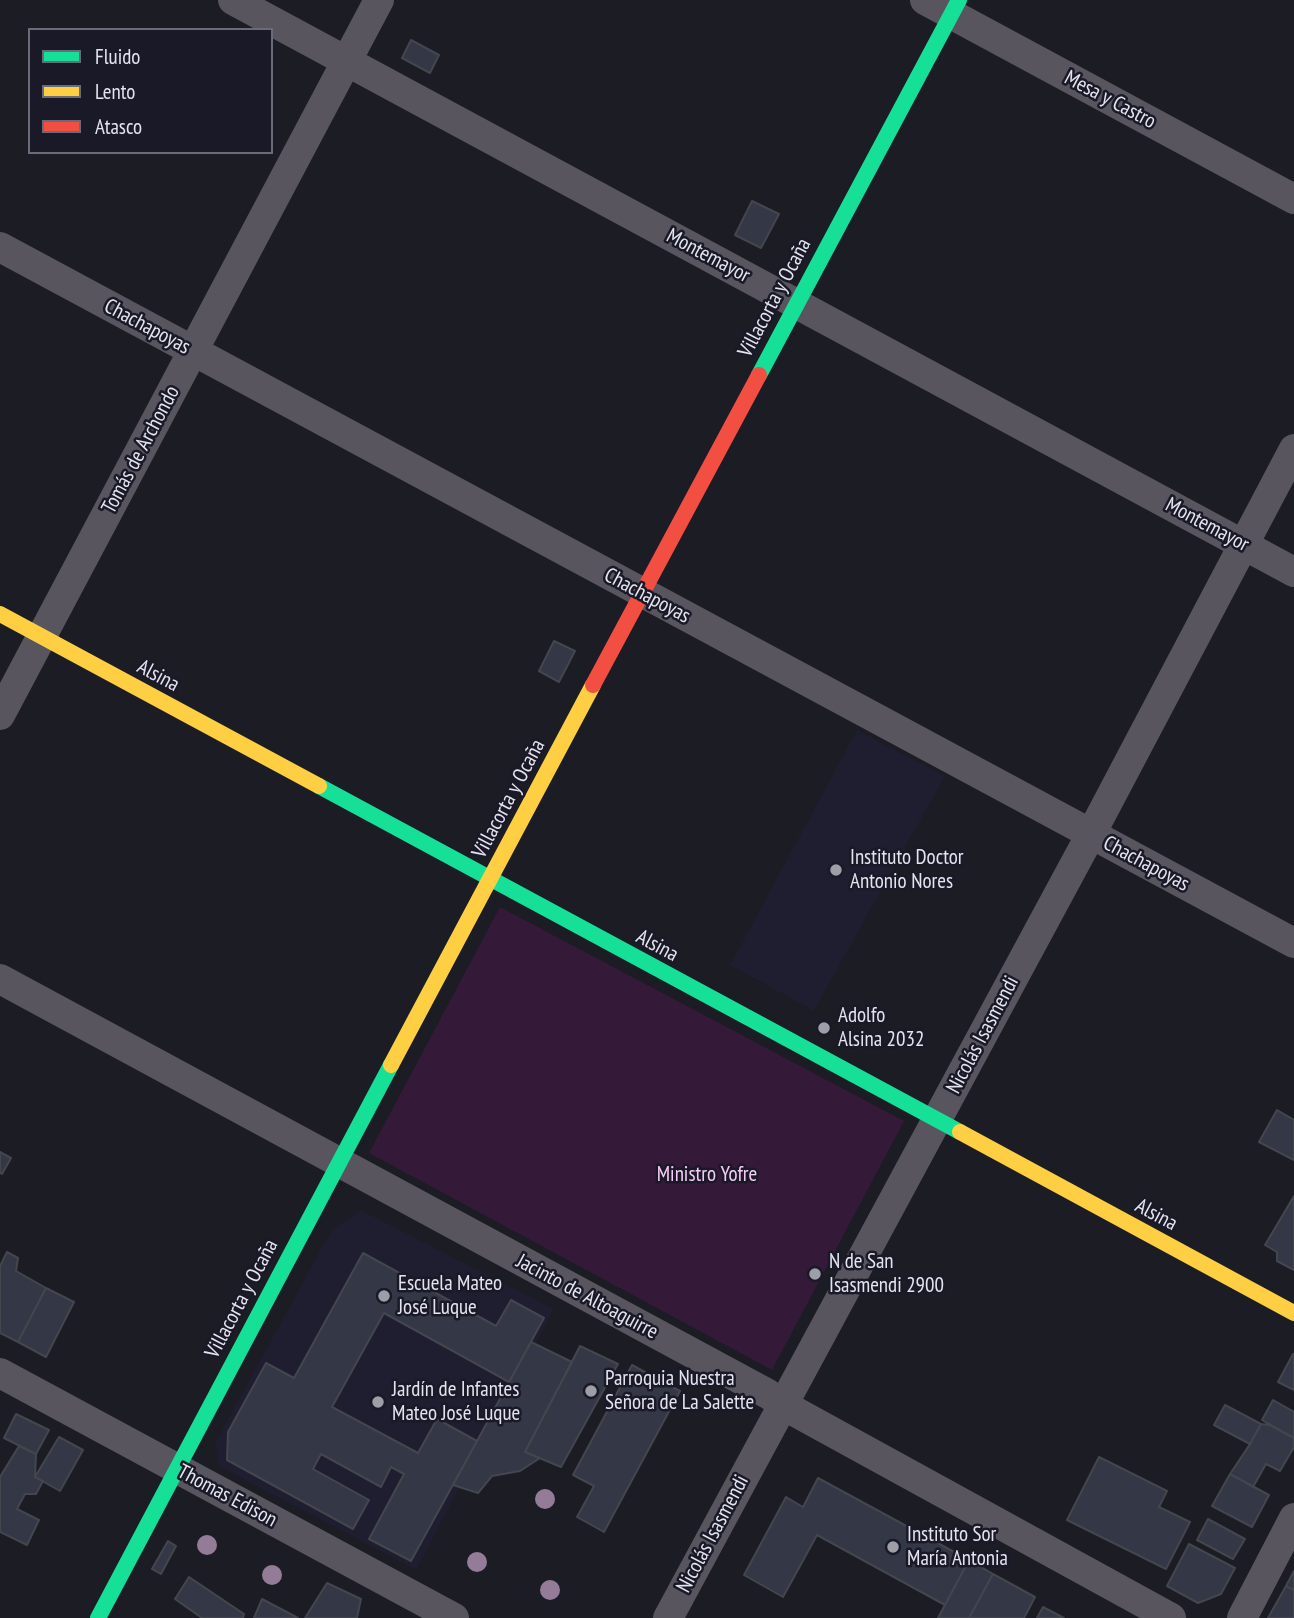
<!DOCTYPE html>
<html>
<head>
<meta charset="utf-8">
<style>
	body { margin:0 }
	#map { position:relative; width:1294px; height:1618px; overflow:hidden; background:#1c1c24; font-family:"PT Sans Narrow",sans-serif }
	canvas { display:block }
	.legend { position:absolute; left:28px; top:28px; width:245px; height:126px; box-sizing:border-box; background:#191928; border:2px solid #6a6a78; margin:0; padding:9px 12px; list-style:none; font-size:21px; color:#e4e4ef }
	.legend li { display:flex; align-items:center; gap:14px; height:35px }
	.legend b { width:35px; border:2px solid #6a6a78 }
</style>
</head>
<body>
<div id="map">
<canvas width="1294" height="1618"></canvas>
<ul class="legend">
<li><b style="height:9px;background:#16e098"></b>Fluido</li>
<li><b style="height:9px;background:#ffcf43"></b>Lento</li>
<li><b style="height:9px;background:#f24e42"></b>Atasco</li>
</ul>
</div>
<script>
const c = document.querySelector('canvas').getContext('2d');
c.lineJoin = 'round';
function fillPath(path, color) {
  c.fillStyle = color;
  c.fill(path, 'evenodd');
}
function strokePath(path, color, width, dash) {
  c.strokeStyle = color;
  c.lineWidth = width;
  c.lineCap = dash ? 'butt' : 'round';
  c.setLineDash(dash || []);
  c.stroke(path);
}
function label(font, color, halo, rows, align = 'center') {
  c.font = font + ' "PT Sans Narrow",sans-serif';
  c.lineWidth = 5;
  c.setLineDash([]);
  c.textBaseline = 'middle';
  c.strokeStyle = halo;
  c.fillStyle = color;
  for (const [text, x, y, turn = 0] of rows) {
    c.save();
    c.translate(x, y);
    c.rotate((+turn || 0) * Math.PI / 180);
    c.textAlign = isNaN(turn) ? turn : align;
    if (halo) c.strokeText(text, 0, 0);
    c.fillText(text, 0, 0);
    c.restore();
  }
}
const built = new Path2D(`
	M857,730l88,46 -131,235 -84,-46z
	M361,1210l193,99 -138,261 -197,-104 -4,-23 117,-214z`);
const green = new Path2D(`
	M500,907l404,214 -132,249 -403,-217z`);
const building = new Path2D(`
	M411,40l28,15 -9,18 -28,-15z
	M752,201l27,13 -18,34 -26,-13z
	M554,641l21,10 -16,31 -20,-11z
	M1277,1110l17,10v40l-35,-18z
	M0,1152l11,6 -9,16 -2,-1z
	M1294,1196v74l-17,-9v-9l-12,-7z
	M7,1252l11,6 -2,13 30,17 -28,54 -18,-9v-67z
	M363,1253l133,73 15,-26 33,18 -35,64 -125,-69 -52,94 86,46 19,-34 40,22 -66,120 -42,-22 35,-65 -13,-7 -10,20 -60,-33 -8,15 56,31 -16,29 -126,-69 1,-28 38,-69 28,15z
	M46,1288l28,14 -28,55 -28,-15z
	M531,1342l41,20 -47,90 15,6 -20,13 -28,5 -14,17 -25,-8z
	M580,1346l38,18 -57,103 -36,-15z
	M1293,1354h1v36l-16,-8z
	M632,1365l48,26 -76,141 -27,-15 17,-31 -21,-11z
	M1273,1400l21,12v26l-32,-18z
	M1225,1405l36,19 -11,20 -36,-19z
	M16,1414l33,16 -13,24 -32,-16z
	M1261,1424l9,1 24,13v9l-14,24 -14,-7 -13,23 -23,-13 20,-30z
	M59,1437l24,13 -23,41 -25,-14z
	M19,1446l17,8 -1,23 8,4 -7,13h-11l-8,15 22,11 -12,25 -27,-13v-55z
	M1099,1457l68,34 -8,16 31,15 -24,47 -99,-49z
	M1230,1474l39,21 -17,32 -40,-21z
	M818,1478l151,82 -24,45 -128,-70 -34,62 -39,-22 42,-78 17,10z
	M1208,1519l37,20 -12,20 -36,-19z
	M168,1541l8,5 -15,28 -9,-5z
	M1189,1544l46,24 -14,26 -23,9 -31,-17z
	M969,1560l24,14 -24,44h-31z
	M1294,1571v19l-8,-4z
	M993,1574l42,23 -11,21h-55z
	M189,1577l55,37 -1,4h-41l-27,-19z
	M327,1583l34,16 -4,19h-52z
	M1286,1586l8,4v28h-26z
	M262,1599l36,19h-44z
	M1043,1607l21,11h-27z`);
const street = new Path2D(`
	M233,0l1061,572
	M925,0l369,199
	M0,247l1294,696
	M0,715l379,-715
	M0,979l768,415 26,17 377,207
	M0,1373l454,245
	M668,1618l423,-784 203,-385
	M1242,1618l52,-100`);
const fast = new Path2D(`
	M759,375l200,-375
	M319,786l641,346
	M98,1618l293,-553`);
const slow = new Path2D(`
	M0,614l319,172
	M391,1065l202,-380
	M960,1132l334,181`);
const jam = new Path2D(`
	M593,685l166,-310`);
const trees = [
	[545,1499],
	[207,1545],
	[477,1562],
	[272,1575],
	[550,1590]
];
const markers = [
	[836,870,7,"#9e9ea8"],
	[824,1028,7,"#9e9ea8"],
	[815,1274,7,"#9e9ea8"],
	[384,1296,7,"#9e9ea8"],
	[591,1391,7,"#9e9ea8"],
	[378,1402,7,"#9e9ea8"],
	[893,1547,7,"#9e9ea8"]
];
const streetNames = [
	["Mesa y Castro",1110,100,28],
	["Montemayor",708,256,28],
	["Villacorta y Ocaña",775,298,-62],
	["Chachapoyas",147,327,28],
	["Tomás de Archondo",141,450,-62],
	["Montemayor",1207,525,28],
	["Chachapoyas",647,596,28],
	["Alsina",158,676,28],
	["Villacorta y Ocaña",509,799,-62],
	["Chachapoyas",1146,864,28],
	["Alsina",657,946,28],
	["Nicolás Isasmendi",983,1035,-62],
	["Alsina",1156,1215,28],
	["Jacinto de Altoaguirre",587,1297,28],
	["Villacorta y Ocaña",242,1299,-62],
	["Thomas Edison",227,1496,28],
	["Nicolás Isasmendi",713,1534,-62]
];
const poiNames = [
	["Instituto Doctor",850,858],
	["Antonio Nores",850,882],
	["Adolfo",838,1016],
	["Alsina 2032",838,1040],
	["N de San",829,1262],
	["Isasmendi 2900",829,1286],
	["Escuela Mateo",398,1284],
	["José Luque",398,1308],
	["Parroquia Nuestra",605,1379],
	["Señora de La Salette",605,1403],
	["Jardín de Infantes",392,1390],
	["Mateo José Luque",392,1414],
	["Instituto Sor",907,1535],
	["María Antonia",907,1559]
];
const parkNames = [
	["Ministro Yofre",707,1175]
];
fillPath(built, '#1f1d30');
fillPath(green, '#351939');
fillPath(building, '#343746');
strokePath(building, '#44464d', 2);
strokePath(street, '#58555e', 30);
strokePath(fast, '#16e098', 16);
strokePath(slow, '#ffcf43', 16);
strokePath(jam, '#f24e42', 16);
c.fillStyle = '#947c99';
for (const [x, y] of trees) {
  c.beginPath();
  c.arc(x, y, 10, 0, 2 * Math.PI);
  c.fill();
}
for (const [x, y, r, color] of markers) {
  const dot = new Path2D();
  dot.arc(x, y, r, 0, 2 * Math.PI);
  c.fillStyle = color;
  c.fill(dot);
  strokePath(dot, '#191928', 2.5);
}
label('21px', '#e4e4ef', '#191928', streetNames);
label('21px', '#e4e4ef', '#191928', poiNames, 'left');
label('21px', '#f7cbf9', '#191928', parkNames);
</script>
</body>
</html>
